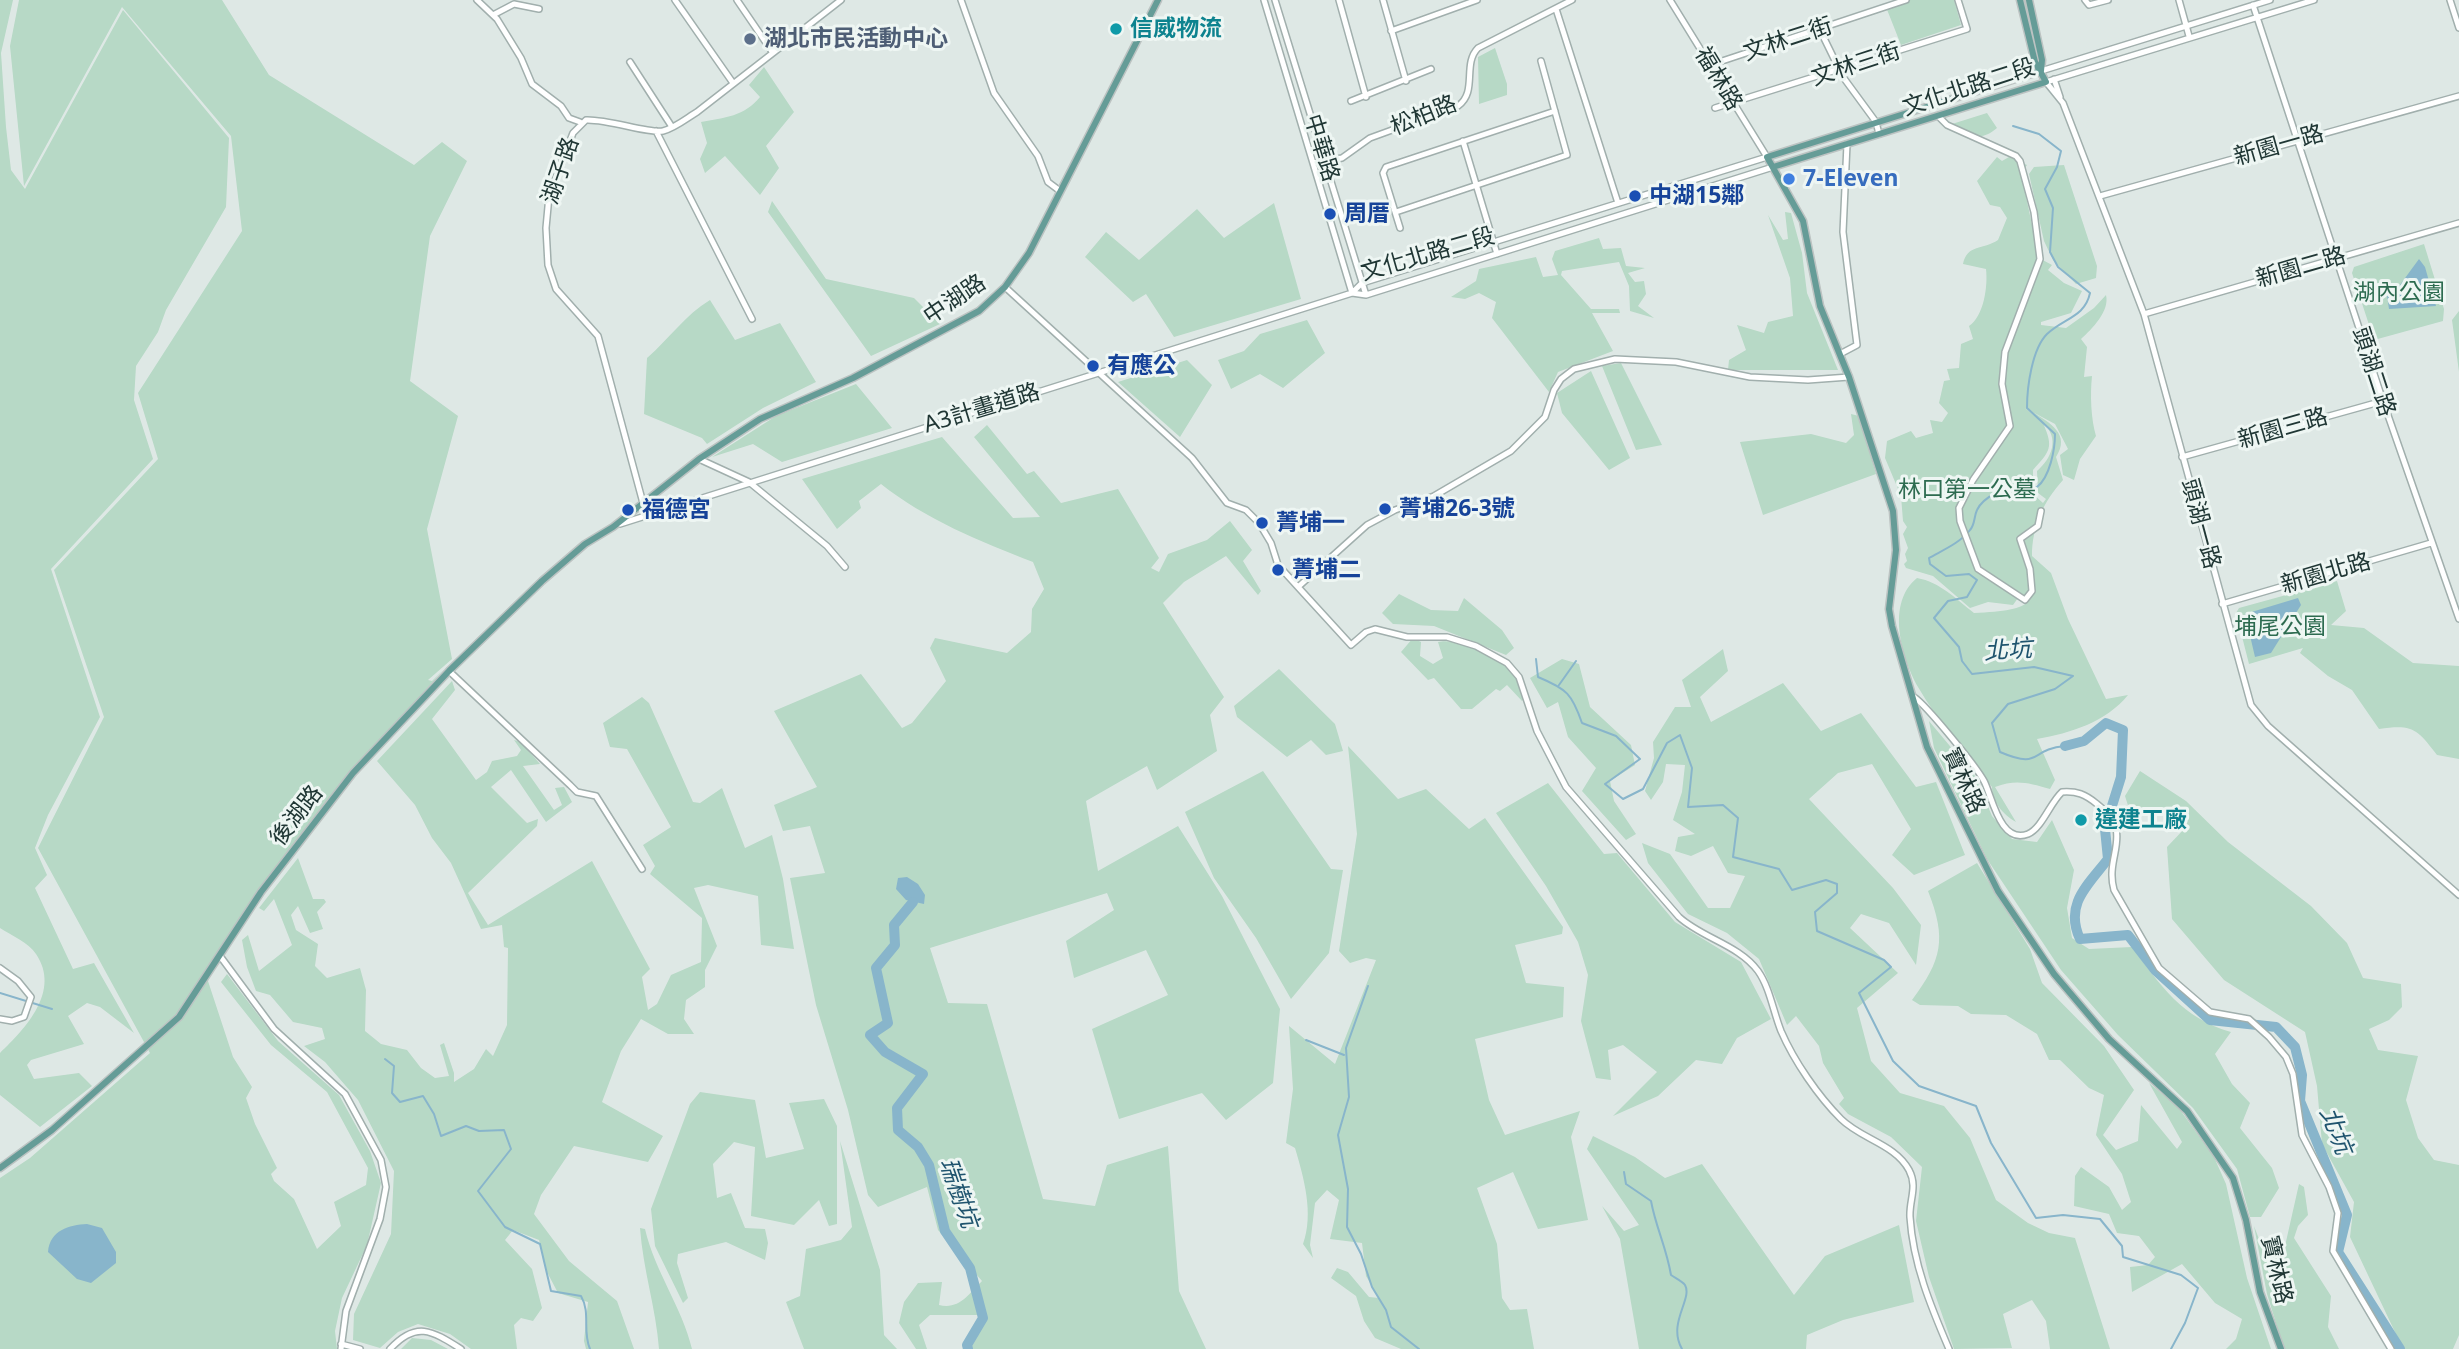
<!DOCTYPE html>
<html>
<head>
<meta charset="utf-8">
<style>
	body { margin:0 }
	canvas { display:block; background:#dee8e5 }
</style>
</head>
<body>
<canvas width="2459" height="1349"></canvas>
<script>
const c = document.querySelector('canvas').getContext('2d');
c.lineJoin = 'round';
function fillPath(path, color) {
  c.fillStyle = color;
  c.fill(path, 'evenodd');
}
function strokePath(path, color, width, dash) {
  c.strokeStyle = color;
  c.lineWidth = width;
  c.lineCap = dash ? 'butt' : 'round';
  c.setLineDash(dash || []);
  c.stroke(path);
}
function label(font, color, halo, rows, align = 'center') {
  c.font = font + ' "Noto Sans","Noto Sans TC",sans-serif';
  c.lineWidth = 6;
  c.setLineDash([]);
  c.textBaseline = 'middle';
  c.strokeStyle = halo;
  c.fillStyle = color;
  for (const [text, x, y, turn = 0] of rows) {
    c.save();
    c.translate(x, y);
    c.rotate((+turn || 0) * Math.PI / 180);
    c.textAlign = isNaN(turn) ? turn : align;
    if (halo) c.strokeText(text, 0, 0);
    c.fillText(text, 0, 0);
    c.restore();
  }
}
const green = new Path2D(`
	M0,0h13l-12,53 5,74 5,43 14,19 98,-179 106,128 -3,69 -60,103 -8,22 -22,34 -2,34 19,59 -102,110 49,148 -52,98 -13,33 12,27 -12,13 38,81 21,-6 40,70 -34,-26 -13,-4 -19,13 16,28 -53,16 -4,5 7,14 45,-6 13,13 -52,41 -40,-32v-42c26,-25 61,-62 36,-99 -7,-11 -25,-19 -36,-26z
	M19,0h203l47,75 145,90 28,-23 25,19 -37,75 -20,145 48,35 -31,113 25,130 -24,21 4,1 11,-11 -130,148 -59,79 -48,78 27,82 19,30 -6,11 9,26 22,44 -6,6 3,7 20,18 23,50 24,-23 -7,-24 32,-17 2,-17 -41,-76 -56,-47 -50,-63 6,-8 51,67 61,54 31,56 11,32 -14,62 -25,53 -7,33 2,18h-337v-171l30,-20 120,-105 -112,-205 66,-131 -50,-147 104,-111 -20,-66 104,-162 -11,-95 -109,-129 -98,179 -14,-140z
	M1906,0h48l7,25 -60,20 -15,-38z
	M1495,48l12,36v11l-28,9 -1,-47z
	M764,67l30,45 -28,34 13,22 -19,27 -35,-39 -20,17 -5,-14 7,-16 -6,-21c23,-4 44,-6 59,-25l-11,-12z
	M1987,113l10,15c-19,16 -26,5 -45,-4z
	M1997,157l5,4 7,-4 18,8 -6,8 18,85 13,7 -4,5 16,13 18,8 -11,22 -30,9v3l25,3 28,-20 12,-13c4,16 -14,34 -25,44l6,8 -3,30 8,-1c-2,19 -1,43 4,60l-16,23 -6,21 -11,-5 -3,-20 8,-6 -13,-25 -30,-16 11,9 -5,-6c19,12 40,23 25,46l7,23c-20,22 -31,47 -31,76l19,17 17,46 38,80 22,-4c-22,27 -57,38 -91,44l18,41 -5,9c-21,-6 -34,-10 -55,-2l21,35c-13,-7 -24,-21 -24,-35 -24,-32 -54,-65 -74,-100 -17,-31 -32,-84 -1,-109 23,4 39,21 57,35 60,-3 71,-8 51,-69l-3,-4 -2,4 9,21 3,23 -8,10h-6l-5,7 -25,-3 -18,6 -37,-32 -27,-8 -2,-4 3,-3 -2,-7 3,-6 -5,-14 4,-7 -4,-6 -2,-25 -16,-38 2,-17 24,-10 5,7 17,-5 -3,-13 12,2 6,-9 -9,-10 5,-22 6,-1 -3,-11 12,-1 2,-24 12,-5 -4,-13c15,-10 19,-40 17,-57l-23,-5c4,-20 20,-14 35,-24l9,-22 -7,-11 -10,-2 -13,-24zM2043,423c17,15 9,35 -6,48l1,22 8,6 -3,4 -10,-9v-24c17,-19 21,-22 10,-47z
	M2064,165l33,101 -1,12 -20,6 -23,-24 -9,-19 -15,-67 5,-7z
	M772,201l54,78 88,19 26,26 -69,32 -103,-144z
	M1274,203l27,96 -127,38 -28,-43 -13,8 -48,-45 21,-25 33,28 58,-51 27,29z
	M1785,212l6,1 11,40 5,40 31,77h-110l1,-10 17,-10 -9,-25 27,8 4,-11 25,-6 -3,-38 -22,-63 15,25 5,-1z
	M1599,238l4,11 18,-1 5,18 19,2 -17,5 7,9 9,-1 2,13 -8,12 16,12 -24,-7 -1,-25 -10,-24 -57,9 -1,4 30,34h28l1,4h-28l21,38 -55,21 -9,20 -57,-74 4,-16 -17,-9 -14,6 -14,-2 25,-16 3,-12 57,-12 7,20 15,-2 -6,-16 3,-8z
	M2424,244l20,65 -1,12 -69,19 -22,-67 2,-6z
	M710,300l25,40 45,-17 36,59 -53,26 -56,36 -5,-6 -58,-24 3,-56c23,-20 38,-43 63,-58z
	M2459,311v61l-7,-52z
	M1307,320l18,33 -42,35 -23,-14 -29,15 -13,-29 26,-9 16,-17z
	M1187,360l25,25 -32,52 -62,-55z
	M1621,363l41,82 -26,5 -34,-84z
	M1591,371l39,87 -21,12 -47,-57 -5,-20z
	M856,384l36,44 -110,34 -29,-18 -41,13 64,-41z
	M1851,414l8,2 17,58 -113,41 -23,-73 71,-8 35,9 8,-8z
	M987,425l40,49 7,-3 27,32 57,-14 41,69 -8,10 8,4 9,-18 39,-14 23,-19 22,29 -9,11 18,30 -3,4 -32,-39 -42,26 -21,21 61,94 -14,18 7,36 -60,39 -10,-24 -61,35 12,70 80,-45 44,70 58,113 -7,74 -47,37 -24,-27 -83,26 -27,-90 76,-34 -22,-45 -72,28 -8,-37 48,-31 -7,-17 -177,55 18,55 39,1 56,195 52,7 12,-41 61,-19 11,145 27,58h-237l17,-34h-56l-11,10 8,24h-11l-17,-26 5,-21 14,-19 24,-1 -3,23c20,5 30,-11 43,-24l-44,-51 -11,-43 -49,20 -10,-12 -20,-85 -32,-105 -26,-127 35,-5 -15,-47 -27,5 -9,-26 43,-18 -43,-76 87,-37 41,54 10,-5 34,-42 -16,-33 5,-10 72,15 24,-21 1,-23 12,-20 -11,-27c-52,-20 -108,-43 -152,-78l-22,17 2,7 -24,21 -35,-50 140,-42 71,81 27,-1 -66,-80z
	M2337,581l9,30 -15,14 33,3 49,35 46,3v93l-22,-4c-20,-26 -24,-31 -58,-26l-27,-39 -24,-14 -28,-23 3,-5 -54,16 -13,-51 3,-5z
	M1399,594l32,16 27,1 6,-13 38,32 12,18 -8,7 -72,-29 -41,-2 -11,-11z
	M1413,638l8,4 -1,14 13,8 10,-6 -5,-16c17,-5 67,13 77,28 5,7 7,19 10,27l-3,4 -15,-16 -7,6 -4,-2 -24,20h-11l-27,-31 -6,2 -27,-28z
	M1723,649l5,22 -28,26 11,25 72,-39 38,48 40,-18 55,74 20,-5 29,73 -51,20 -22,-20 19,-26 -39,-65 -34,9 -29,26 84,89 28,37 -5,40 -27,-42 -28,-9 -11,14 48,45 -41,35 14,53 29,32 44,13 26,32 26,62 32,23 21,10 26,5 35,111h-60l-4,-28 -14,-21 -29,14 9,34 -58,1 -25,-72 -13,-56 6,-54 -31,-30 -43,-23 -9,-10 5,-6 -21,-35 -4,-17 -23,-30 -9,9 -28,-66 -32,-26 -39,-19 -40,-51 -6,-20 28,11 38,54h22l15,-32 -17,-3 -15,-27 -22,10 -16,-5 3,-14 17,-3 -22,-14 9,-28 3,-27 -19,-1 -3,18 -12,18 -6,-9 9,-33 -1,-16 22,-35h16l-9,-27z
	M1562,659l17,5 11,43 41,38 4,20 -25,16 4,20 22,33 -10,6 -44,-49 14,-23 -28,-31 -10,-35 -11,6 -17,-30z
	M1279,669l56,55 8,27 -17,4 -15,-15 -24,17 -50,-40 -3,-11z
	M452,681l3,9 -23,29 44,61 11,-8 5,-11 25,-5 4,-6 -7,-10 7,2 19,22 -17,2 31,44 8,-5 -7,-17 9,-1 8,15 -26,20 -35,-52 -20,17 36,36 11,-4 -1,7 -69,67 20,32 104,-64 58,108 -8,8 6,33 9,-6 14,-29 30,-13 1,-44 -52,-44 5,-8 -12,-21 28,-18 -44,-78 -17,-2 -7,-24 39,-26 7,6 44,99 7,1 22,-15 23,60 27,-13 11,44 11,70 -33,-4 -3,-49 -50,-11 -14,3 23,58 -12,24v17l-19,13 -2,19 10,15h-26l-27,-15 -20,32 -19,51 61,34 -15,26 -74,-16 -33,49 -7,19 35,47 48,40 17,48h-48l-2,-8 4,-39 -30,-9 -11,-21 -8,-32 -26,-10 -8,10 27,29 10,39 -9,13 -12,-3 -7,7 3,24h-46l-21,-15 -32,-10 -20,8 -18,16 -27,-8 1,-26 37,-80 3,-63 -36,-71 -33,-38 -21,-16 21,-7 -3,-11 -29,-6 -23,-27 -14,-4 -9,-24 -5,-27 6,-5 11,36 33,-26 -18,-46 -10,12 -5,-3 39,-50 15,41h11l2,3 -9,10 6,17 -13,4 -12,-27 -7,9 5,15 22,14 -3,22 12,12 33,-10 6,22 -1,41 16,13 26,6 14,18 14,10 14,-2 -9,-31 4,-2 10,30v9l20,-13 12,-20 7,7 14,-31 1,-77 -4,-1 -2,-22 -21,4 -30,-66 -19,-25 -17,-33 -38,-44z
	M1929,721l46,55 17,40 20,23 25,3 15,-22 22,50 -7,38 5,30 17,11 43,-2c29,39 50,71 99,85l-16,22 17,30 18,19 -10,25 32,40 7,20 -18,29h-11l-13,-48 -44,-61 -75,-73 -57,-65 -74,-111 -53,-111z
	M1348,746l50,53 28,-10 43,40 16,-11 78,109 -1,7 -47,11 11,38 38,4 -1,30 -88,22 14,61 16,35 75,-24 -9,26 17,83 -50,9 -25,-57 -36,16 20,56 5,54 8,12 17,-1 7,40h-133l-26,-11 -11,-17 -8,-25 -25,-18 6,-10 11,4 21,25 10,1 -13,-22 -4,-33 -32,-4 9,-39 -12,-10 -12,13 -5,42 3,13 -10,-14c11,-30 1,-66 -8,-96l-9,-5 7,-54 -4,-63 46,38 41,-104 -10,-2 -16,5 -11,-12 18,-117z
	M1263,771l68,98 12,1 -14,83 -38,46 -35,-61 -42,-60 -29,-66z
	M2140,771l46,30 42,41 83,64 36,37 16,35 38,6 1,23 -13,13 -20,9 9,21 40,6 -12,44 12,38 16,22 25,5v170l-6,14h-50l-53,-112 4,-35 -32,-58 -5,-58 -12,-54 -81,-52 -52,-61 -5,-72 19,-20 -6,-21 -48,12 -7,-22z
	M1548,783l56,71 13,-1 58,69 66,40 30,57 -34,19 -15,26 -26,-4 -38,36 -45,20 44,-44 -34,-27 -15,5 3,30 -15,-2 -15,-57 7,-46 -10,-33 -32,-56 -50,-73z
	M1977,863l53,86 12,34 62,63 30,44 -31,45 13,15 22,-9 3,-36 36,44 5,-7 -33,-59 29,24 36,50 12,27 21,94 24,71h-45l10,-10 6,-20 -27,-16 -33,-39 -50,28 -2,-25 18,-2 7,-8 -16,-21 -22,-3 -8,-19 -35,-8 1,-30 6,-9 28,20 13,23 9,-8 -9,-28 -26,-39 8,-40 -15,-7 -29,-28h-11l-12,-26 -31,-19 -35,-1 -13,-8 -38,-1 -8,-5c30,-40 35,-61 16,-109z
	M700,1092l55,8 11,58 38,-9 -15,-46 35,-4 13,27v98l-8,2 -10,-26 -25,25 -43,-9 4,-69 -21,-5 -21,22 4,34 14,-5 14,35 20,1 3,14 -3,17 -39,-18 -48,12 -1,9 11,35 -5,5 -28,-57 -4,-37 39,-105z
	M1593,1136l42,21 30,21 37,-14 92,131 31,-39 74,-31 15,77 -71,18 -36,15 -1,14h-167l-19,-110 -18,-33 22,25 15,-6 -52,-76z
	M840,1141l40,129 4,65 13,14h-93l-18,-47 14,-6 6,-47 35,-9 11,-13z
	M2299,1184l5,3 4,28 -10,11 -4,12 37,58 -3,31 11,22h-55l-17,-55 -13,-68 18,47 2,-3 -4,-29 15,5z
	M640,1228l5,1c10,43 37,78 47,120h-33c-3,-41 -16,-79 -19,-121z
	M412,1338l19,2 17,9h-47z`);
const water = new Path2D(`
	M2419,259l6,8 11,39 -47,3 -3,-20h11z
	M2298,598l3,7 -30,48 -16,4 -10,-43z
	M907,877l11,7 7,11 -1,9 -18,-4 -10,-11 2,-11z
	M87,1224l15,4 14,24v11l-25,20 -14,-4 -29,-27c2,-22 21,-27 39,-28z`);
const stream = new Path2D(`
	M2013,126l26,8 22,17 -4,16 -12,22 8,19 -3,44 8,15 32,26c-5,24 -26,25 -43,41 -15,15 -20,53 -20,74l28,26c0,15 -5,43 -18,53 -4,3 -12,4 -16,6l-2,-6c-13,-1 -36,10 -42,23 -3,6 -2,15 -7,20 -10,13 -27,20 -41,28l1,6 16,12 23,-2 8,6 -10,17 -19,4 -14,17 25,29 3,14 10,13 62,-7 39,9 -18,13 -47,15 -16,19 8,29c42,18 29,-3 65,-6
	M1536,659l2,18c29,12 34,17 44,46l34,13 24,23 -35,25 18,15 20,-10 24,-46 13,-8 12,33 -4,39 35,-2 15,13 -5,39 46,12 13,21 34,-10 11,4v9l-22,19 2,19 67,29 7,7 -32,26 34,68 26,25 57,20 15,37 45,75 27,-3 37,4 22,27 1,11 58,18 17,13 -13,35 -14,26
	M1559,685l17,-24
	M1368,986l-22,62 3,49 -11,38 10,54 -1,38 14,27 11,33 14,23 5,17 28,22
	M0,993l52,16
	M1306,1040l38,15
	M385,1059l9,7 -2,27 8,9 23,-6 11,18 7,22 25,-10 13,5 25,-1 7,19 -33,42 27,36 35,17 11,47 30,5c10,17 1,35 9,53
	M1624,1172l2,12 25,17c5,27 15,45 20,74 4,3 11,6 14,10 8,14 -18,38 -3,64`);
const river = new Path2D(`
	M2065,746l19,-5 22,-18 17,7 -2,47 -10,32
	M2108,819l-3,10 3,30c-20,26 -44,45 -28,80l48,-4 27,35 55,50 66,7 19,20 7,28 -2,26 47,114 -9,37 62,97
	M913,902l-19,23 1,20 -19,23 12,55 -18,12 15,17 38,22 -26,34 1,22 20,17 11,18 16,66 25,37 13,50 -16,27 1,4`);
const minor = new Path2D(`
	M477,0l20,19 24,39 11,26 29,22 8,12 11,4
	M675,0l58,83
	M737,0l36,53
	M961,0l33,93 44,63 10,26 12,9
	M1264,0l88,293
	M1275,0l91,295
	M1339,0l27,97
	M1383,0l23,81
	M2085,0l4,5 19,-5
	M2179,0l10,36
	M2314,0l-268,82 17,21 81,211 107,391 17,21 191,169
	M2450,0l9,28
	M2253,5l130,396 76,218
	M1556,9l62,194
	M493,15l21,-11 25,5
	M1820,30l23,47 33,45 3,12
	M1391,31l86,-31
	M630,62l42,65
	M1710,65l196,-65
	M2041,71l229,-71
	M2054,79l6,18
	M1351,101l80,-32
	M1715,108l252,-79 -9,-29
	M1938,116l9,9 69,31 4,5 14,51 6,47 -35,93 -3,32 8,42 -37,54 -14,28 1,13 18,48 47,31 7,-9 -2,-22 -10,-30 18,-13 3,-15
	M656,131l96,188
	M1463,141l34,113
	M1313,163l29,-5 28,-20 88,-32c20,-14 4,-42 20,-58l94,-48
	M2100,196l359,-100
	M1396,212l171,-57 -26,-94
	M1400,228l-17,-55 3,-6 169,-56
	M1005,287l187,171 35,45 19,7 13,13 12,20 7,22 20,22 69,-62 28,-15 39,-14 77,-45 34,-34 9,-27 7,-11 13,-10 41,-10 61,3 74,15 58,3 41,-3
	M1352,293l14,2 407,-128
	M2144,314l315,-91
	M1840,354l17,-9 -14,-113 4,-88
	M2182,457l201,-56
	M699,459l50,23 78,64 18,21
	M643,503l-45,-167 -42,-47 -8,-24 -2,-37 3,-32 24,-63 13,-13c22,-1 64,14 77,11 12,-3 24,-13 34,-19l144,-112
	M620,524l732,-231 10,-10 405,-126 -97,-157
	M1298,587l53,58 15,-13 9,-3 32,8h40l29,9 31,17 12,14 18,54 29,56 113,130c23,21 60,28 79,54 12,17 15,40 23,60 13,30 37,65 60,88 20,20 54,25 68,51 9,17 0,30 1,47 3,47 21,90 39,132
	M2222,604l209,-61
	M449,671l121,114 7,7 19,4 46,73
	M1914,697c13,9 62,69 70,84 8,15 16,64 44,53 14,-6 22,-31 34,-42 15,-1 23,2 35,12 39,29 7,51 17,86l45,78 51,44 39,7 20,18 17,20 7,17 9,61 27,52 9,26 -5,38 58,98
	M220,956l54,73 71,65 36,66 5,27 -6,32 -34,92 -5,38
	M0,968l18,13 13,16 -7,20 -12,4 -12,-2
	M341,1344l19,5
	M390,1349c26,-28 41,-19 71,0`);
const major = new Path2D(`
	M2029,0l13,60 -1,11
	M2041,71l-274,86 36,64 17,85 29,71 44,134 3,39 -7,59 3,17 35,121 71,144 56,83 55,65 78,72 46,67 13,42 14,72 21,57
	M1773,167l273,-85 -11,-20 -15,-62
	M0,1168l52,-38 127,-113 82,-125 92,-119 96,-102 93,-90 43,-37 28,-17 86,-68 61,-40 93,-41 126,-67 26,-24 24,-34 129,-253`);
const markers = [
	[1116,29,7,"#0f9aa8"],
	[750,39,7,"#5c6f8a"],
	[1789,179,7,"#3f7fe0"],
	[1635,196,7,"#1a4fb4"],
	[1330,214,7,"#1a4fb4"],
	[1093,366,7,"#1a4fb4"],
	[1385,509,7,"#1a4fb4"],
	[628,510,7,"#1a4fb4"],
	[1262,523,7,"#1a4fb4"],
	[1278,570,7,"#1a4fb4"],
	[2081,820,7,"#0f9aa8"]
];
const cultureNames = [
	["信威物流",1130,29],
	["違建工廠",2095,820]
];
const serviceNames = [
	["湖北市民活動中心",764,39]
];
const streetNames = [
	["文林二街",1788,40,-18],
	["文林三街",1856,65,-18],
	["福林路",1718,79,59],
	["文化北路二段",1969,88,-18],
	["松柏路",1424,116,-22],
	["新園一路",2279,146,-16],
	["中華路",1321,148,73],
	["湖子路",561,171,-71],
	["文化北路二段",1428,255,-16],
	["新園二路",2301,268,-16],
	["中湖路",955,300,-34],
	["頭湖二路",2373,372,72],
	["A3計畫道路",982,409,-17],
	["新園三路",2283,429,-16],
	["頭湖一路",2200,524,75],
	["新園北路",2326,574,-16],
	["寶林路",1963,781,65],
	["後湖路",297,816,-52],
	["寶林路",2276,1270,77]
];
const shopNames = [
	["7-Eleven",1803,179]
];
const transitNames = [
	["中湖15鄰",1649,196],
	["周厝",1344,214],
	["有應公",1107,366],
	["菁埔26-3號",1399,509],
	["福德宮",642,510],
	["菁埔一",1276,523],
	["菁埔二",1292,570]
];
const parkNames = [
	["湖內公園",2399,293],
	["林口第一公墓",1967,490],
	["埔尾公園",2280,627]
];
const waterNames = [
	["北坑",2008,651,-4],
	["北坑",2335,1131,68],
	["瑞樹坑",958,1193,71]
];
fillPath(green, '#b7d9c6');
fillPath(water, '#88b5cb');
strokePath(stream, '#88b5cb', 2);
strokePath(river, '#88b5cb', 10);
strokePath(minor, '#a1afad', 8);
strokePath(major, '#bcc3c2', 9);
strokePath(minor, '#fff', 5);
strokePath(major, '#659c97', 6);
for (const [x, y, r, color] of markers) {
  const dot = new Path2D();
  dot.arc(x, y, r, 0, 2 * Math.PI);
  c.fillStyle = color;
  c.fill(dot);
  strokePath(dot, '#eef6f3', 2.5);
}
label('bold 23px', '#0d838f', '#eef6f3', cultureNames, 'left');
label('bold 23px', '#4e5e75', '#eef6f3', serviceNames, 'left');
label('23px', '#203735', '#eef6f3', streetNames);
label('bold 23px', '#366cbe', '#eef6f3', shopNames, 'left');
label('bold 23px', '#164399', '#eef6f3', transitNames, 'left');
label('23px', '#2d6b50', '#eef6f3', parkNames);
label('italic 24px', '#1f546e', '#eef6f3', waterNames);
</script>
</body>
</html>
